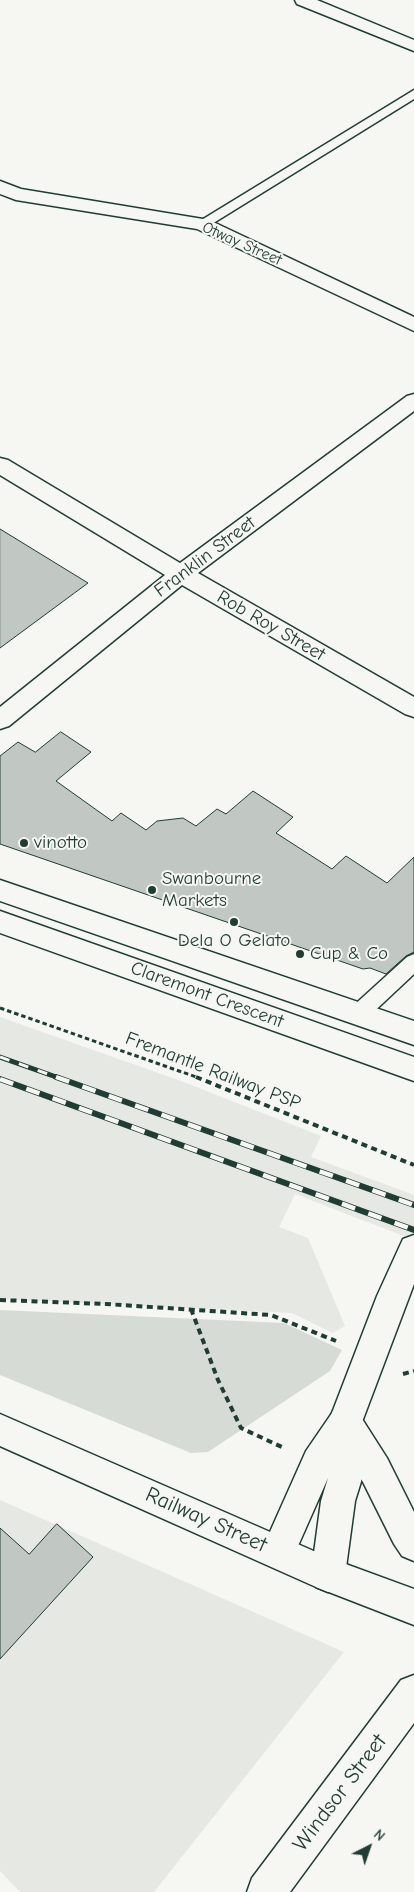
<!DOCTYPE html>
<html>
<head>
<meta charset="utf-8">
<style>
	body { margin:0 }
	#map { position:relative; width:414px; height:1892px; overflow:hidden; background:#f6f6f2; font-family:"Comic Neue",sans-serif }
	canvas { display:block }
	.north { position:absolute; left:344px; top:1822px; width:50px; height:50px; -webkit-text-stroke:4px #f6f6f2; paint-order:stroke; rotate:41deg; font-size:14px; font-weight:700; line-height:20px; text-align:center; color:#1f3d34 }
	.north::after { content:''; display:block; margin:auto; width:18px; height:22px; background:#1f3d34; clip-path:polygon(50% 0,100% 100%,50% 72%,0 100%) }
</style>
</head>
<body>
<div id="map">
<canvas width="414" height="1892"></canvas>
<div class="north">N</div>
</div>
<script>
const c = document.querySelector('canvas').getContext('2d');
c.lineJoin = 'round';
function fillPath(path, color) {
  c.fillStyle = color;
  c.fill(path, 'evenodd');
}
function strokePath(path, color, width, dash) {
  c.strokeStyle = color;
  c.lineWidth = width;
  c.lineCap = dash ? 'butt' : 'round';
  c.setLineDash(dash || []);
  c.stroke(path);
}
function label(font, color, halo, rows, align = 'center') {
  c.font = font + ' "Comic Neue",sans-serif';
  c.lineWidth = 4;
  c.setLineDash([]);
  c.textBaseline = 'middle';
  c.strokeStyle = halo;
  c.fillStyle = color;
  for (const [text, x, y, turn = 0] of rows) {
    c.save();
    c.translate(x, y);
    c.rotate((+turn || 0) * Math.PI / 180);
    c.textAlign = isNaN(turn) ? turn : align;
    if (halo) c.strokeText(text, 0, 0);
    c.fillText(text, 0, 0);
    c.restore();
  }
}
const built = new Path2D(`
	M0,1017l181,64 140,55 -10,21 103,38v45l-119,-46 -16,33 29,11 37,88 -12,7 -41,-20 -292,-14z
	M0,1500l344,152 -190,240h-134l-20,-21z`);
const green = new Path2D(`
	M0,1310l284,13 58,27 -12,21 -122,81 -17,1 -191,-78z`);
const building = new Path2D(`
	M0,529l88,54 -88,65z
	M61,732l30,20 -35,29 56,40 9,-8 25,17 11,-9 26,-3 13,8 21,-17 9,5 27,-23 40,26 -17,16 56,36 14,-13 41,27 27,-26v95l-8,4 -20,18 -16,-6 -7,1 -363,-125v-88l18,-14 17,10z
	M57,1524l36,33 -93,102v-131l29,26z`);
const pathFar1 = new Path2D(`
	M0,1008l199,70`);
const path = new Path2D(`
	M196,1077l218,88
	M0,1300l106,4 165,11 65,26
	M191,1309l27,71 23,48 43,20
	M403,1374l11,-3`);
const lane = new Path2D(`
	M414,90v9l-207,128 -5,1 -7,-4z
	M414,954v20l-48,45 -7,2 -7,-2 -3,-6 3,-6 55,-50z`);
const street = new Path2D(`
	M0,181l21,8 188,31 205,97v14l-217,-102 -181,-29 -16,-6z
	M414,394v17l-216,162 216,124v20l-9,-3 -223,-129 -173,141 -9,3v-22l165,-132 -165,-100v-17l8,2 172,103 227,-167z
	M414,1235v49l-52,138 2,50 -9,29 -10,74 -5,12 -12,5 -12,-5 -5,-12 10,-74 7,-23 -38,86 -12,5 -12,-5 -5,-12 45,-101 26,-38 45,-117 26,-57z
	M414,1675v48l-124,169h-43l5,-14 149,-198z`);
const secondary = new Path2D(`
	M295,0h22l97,40v11l-117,-47z
	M0,880l414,141v24l-414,-144z
	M0,911l414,146v24l-414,-148z
	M345,1406l12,5 30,47 27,54v49l-12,-5 -8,-12 -31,-62 -35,-60 5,-11z
	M0,1414l332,145 82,30v36l-98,-38 -316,-141z`);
const railFar1 = new Path2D(`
	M0,1057l59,21`);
const rail = new Path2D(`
	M56,1077l358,128
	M0,1079l414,151`);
const markers = [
	[24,843,5,"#1f3d34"],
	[152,890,5,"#1f3d34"],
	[234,922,5,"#1f3d34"],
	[300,954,5,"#1f3d34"]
];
const farStreetnames = [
	["Otway Street",242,244,24]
];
const streetNames = [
	["Franklin Street",205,557,-37],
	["Rob Roy Street",271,626,30],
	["Claremont Crescent",207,995,20],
	["Fremantle Railway PSP",213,1071,21]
];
const poiNames = [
	["vinotto",34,843],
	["Swanbourne",162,879],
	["Markets",162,901],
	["Dela O Gelato",234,941,"center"],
	["Cup & Co",310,954]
];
const nearStreetnames = [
	["Railway Street",206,1520,24],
	["Windsor Street",340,1793,-53]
];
fillPath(built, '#e6e8e4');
fillPath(green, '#d6dbd6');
fillPath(building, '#c1c8c3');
strokePath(building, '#1f3d34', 1);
strokePath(lane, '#1f3d34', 3);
strokePath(street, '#1f3d34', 3);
strokePath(secondary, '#1f3d34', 3);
strokePath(pathFar1, '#1f3d34', 3, [4.5, 3]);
strokePath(path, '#1f3d34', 4, [6, 4.5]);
fillPath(lane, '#f6f6f2');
fillPath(street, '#f6f6f2');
fillPath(secondary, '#f6f6f2');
strokePath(railFar1, '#1f3d34', 5);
strokePath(rail, '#1f3d34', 6);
strokePath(railFar1, '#f6f6f2', 3, [10]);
strokePath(rail, '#f6f6f2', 4.5, [14]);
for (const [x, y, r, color] of markers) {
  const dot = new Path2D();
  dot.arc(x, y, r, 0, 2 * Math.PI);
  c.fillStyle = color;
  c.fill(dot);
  strokePath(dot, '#f6f6f2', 2);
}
label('16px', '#1f3d34', '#f6f6f2', farStreetnames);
label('19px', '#1f3d34', '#f6f6f2', streetNames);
label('19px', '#1f3d34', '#f6f6f2', poiNames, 'left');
label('22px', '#1f3d34', '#f6f6f2', nearStreetnames);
</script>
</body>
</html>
